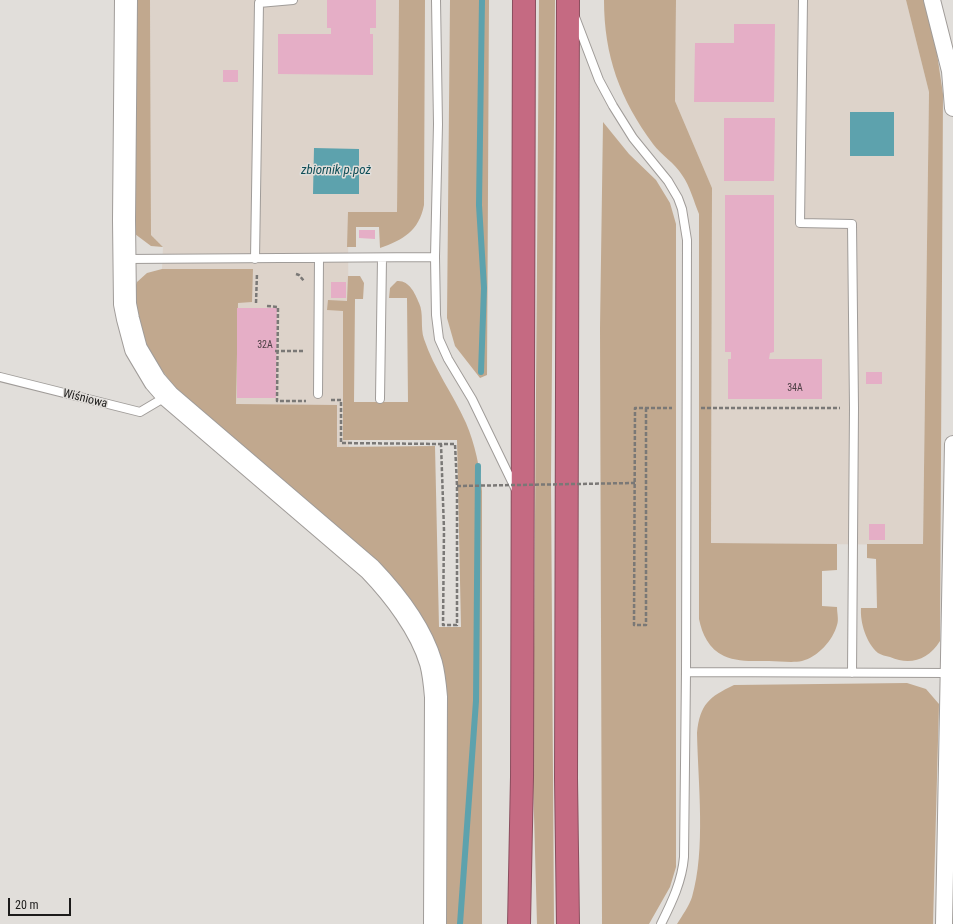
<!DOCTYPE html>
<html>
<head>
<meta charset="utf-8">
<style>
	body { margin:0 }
	#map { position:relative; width:953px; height:924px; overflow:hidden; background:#e1deda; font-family:"Roboto Condensed",sans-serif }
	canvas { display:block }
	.scale { position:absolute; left:8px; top:898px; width:63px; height:18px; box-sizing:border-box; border:2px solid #1c1b1a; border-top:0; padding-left:5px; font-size:12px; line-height:14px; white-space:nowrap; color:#1c1b1a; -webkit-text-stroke:3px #e1deda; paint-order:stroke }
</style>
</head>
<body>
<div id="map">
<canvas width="953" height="924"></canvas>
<div class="scale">20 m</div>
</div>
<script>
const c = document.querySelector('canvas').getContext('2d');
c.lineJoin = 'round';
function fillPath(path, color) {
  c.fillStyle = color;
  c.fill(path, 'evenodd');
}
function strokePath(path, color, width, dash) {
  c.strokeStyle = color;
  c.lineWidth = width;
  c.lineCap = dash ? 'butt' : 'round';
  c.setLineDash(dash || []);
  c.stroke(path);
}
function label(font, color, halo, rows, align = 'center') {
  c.font = font + ' "Roboto Condensed",sans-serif';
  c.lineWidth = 3;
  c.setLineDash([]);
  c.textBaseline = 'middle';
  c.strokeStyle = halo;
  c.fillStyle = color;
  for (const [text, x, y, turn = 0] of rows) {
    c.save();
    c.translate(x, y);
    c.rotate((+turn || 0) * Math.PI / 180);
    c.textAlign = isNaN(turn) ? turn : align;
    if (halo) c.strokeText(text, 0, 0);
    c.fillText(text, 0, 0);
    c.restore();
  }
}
const built = new Path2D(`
	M150,0h249l-2,212h-49l1,247h-76l-126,-181 15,-9 1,-22 -12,-12z
	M676,0h230l23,92 -6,453 -212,-2 1,-355 -37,-87z`);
const green = new Path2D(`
	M133,0h17l1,235 12,12 -12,-1 -16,-12z
	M399,0h26l-1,205c-5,26 -21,35 -44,43l-1,-21h-23v20h-9l1,-35h49z
	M450,0h39l-2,375 -7,3 -25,-32 -8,-28z
	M539,0h16l-4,480 3,444h-17l-4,-145z
	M604,0h72l-1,101 37,87 -1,355 126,1v26l-15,1v35l15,1c0,6 2,13 0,18 -4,15 -19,32 -35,36 -10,2 -23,0 -33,0 -15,0 -32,1 -45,-5 -15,-7 -22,-22 -25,-37v-405c-5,-12 -9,-28 -17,-39 -7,-12 -21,-20 -29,-31 -33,-45 -49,-88 -49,-144z
	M906,0h18l12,47 7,47 -3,547c-12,19 -30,25 -50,16 -4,-1 -9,-2 -12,-4 -12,-10 -18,-31 -17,-45h16l-1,-49 -9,-1v-14h56l6,-452z
	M603,122l26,32 27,26 14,23 6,21v643l-6,20 -21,37h-47l-2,-596z
	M162,269h91l-1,33 -14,1 -2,101 101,1v42l98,-1 4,181h22l-4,-187h-114v-129l-16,-1 1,-10 19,1 1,-25h12l4,7 -1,16h-8l-1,103h54l-1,-104h-18l1,-10 7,-7c12,-1 18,12 22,22 5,10 1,24 5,36 10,30 29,55 42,84 9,21 14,45 16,68v433h-39l-15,-293 -157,-154 -98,-92 -18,-24 -14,-26 -9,-40 5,-13 10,-9z
	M907,683l19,6 13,15 -6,220h-256c5,-8 12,-18 15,-27 14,-47 6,-114 5,-164 3,-29 12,-36 37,-48z`);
const water = new Path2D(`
	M850,112h44v44h-44z
	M314,148l45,1v45h-46z`);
const stream = new Path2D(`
	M481,372l3,-84 -5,-83 3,-205
	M460,924l16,-223 2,-235`);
const building = new Path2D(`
	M327,0h49v28h-6v6h3v41l-95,-1v-40h53v-6h-4z
	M734,24h41l-1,78h-80l1,-59h39z
	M223,70h15v12h-15z
	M724,118h51l-1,63h-50z
	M725,195h49v157l-4,1 -1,6h53v40h-94v-40h3v-7h-6z
	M359,230h16v9l-16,-1z
	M331,282h15v16h-15z
	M237,308h40l-1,90h-39z
	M866,372h16v12h-16z
	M869,524h16v16h-16z`);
const path = new Path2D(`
	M296,274l3,1 5,6
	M256,303l1,-30
	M267,306l11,1 -1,94h29
	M275,351h29
	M331,400h10v43l100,1h14l2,42v139h-14l1,-95 -3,-86
	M646,408v217h-12l1,-217h37
	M701,408h139`);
const lane = new Path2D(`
	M436,0l2,124 -3,133 1,58 3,24 9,20 24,40 44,91
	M803,0l-3,223 52,1 2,184 -2,265
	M575,17l24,63 14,26 20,32 35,43 10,17 4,11 5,31 -1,432 -2,185c-2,24 -12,45 -23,67
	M126,259l309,-2
	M255,259l4,-256 34,-3
	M0,377l140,35 27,-16
	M318,394l1,-135
	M380,399l2,-141
	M686,672l262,1`);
const street = new Path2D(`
	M932,0l18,71 3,37
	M944,924l9,-480`);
const secondary = new Path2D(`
	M126,0l-2,220 1,84 3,15 8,30 19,32 13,15 202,173c24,25 51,60 61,94 3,11 4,22 5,34l-1,227`);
const highway = new Path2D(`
	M568,0l-2,778 2,146
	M519,924l3,-147 2,-777`);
const pathBridge = new Path2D(`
	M457,486l178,-3`);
const numberNames = [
	["32A",265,345],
	["34A",795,388]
];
const streetNames = [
	["Wiśniowa",85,399,14]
];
const waterNames = [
	["zbiornik p.poż",336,171]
];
fillPath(built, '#ddd3ca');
fillPath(green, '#c1a88e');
fillPath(water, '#5da2ad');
strokePath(stream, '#5da2ad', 6);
fillPath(building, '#e5aec6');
strokePath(lane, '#a09c99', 10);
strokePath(street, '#a09c99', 18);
strokePath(secondary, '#a09c99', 24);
strokePath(highway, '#8a4e5e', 24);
strokePath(path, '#7a7876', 2.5, [4, 2]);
strokePath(lane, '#fff', 8);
strokePath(street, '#fff', 16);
strokePath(secondary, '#fff', 22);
strokePath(highway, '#c56a82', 22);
strokePath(pathBridge, '#7a7876', 2.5, [4, 2]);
label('10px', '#4e4045', null, numberNames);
label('12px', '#1c1b1a', '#e1deda', streetNames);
label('italic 13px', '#104e57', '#e1deda', waterNames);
</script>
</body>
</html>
